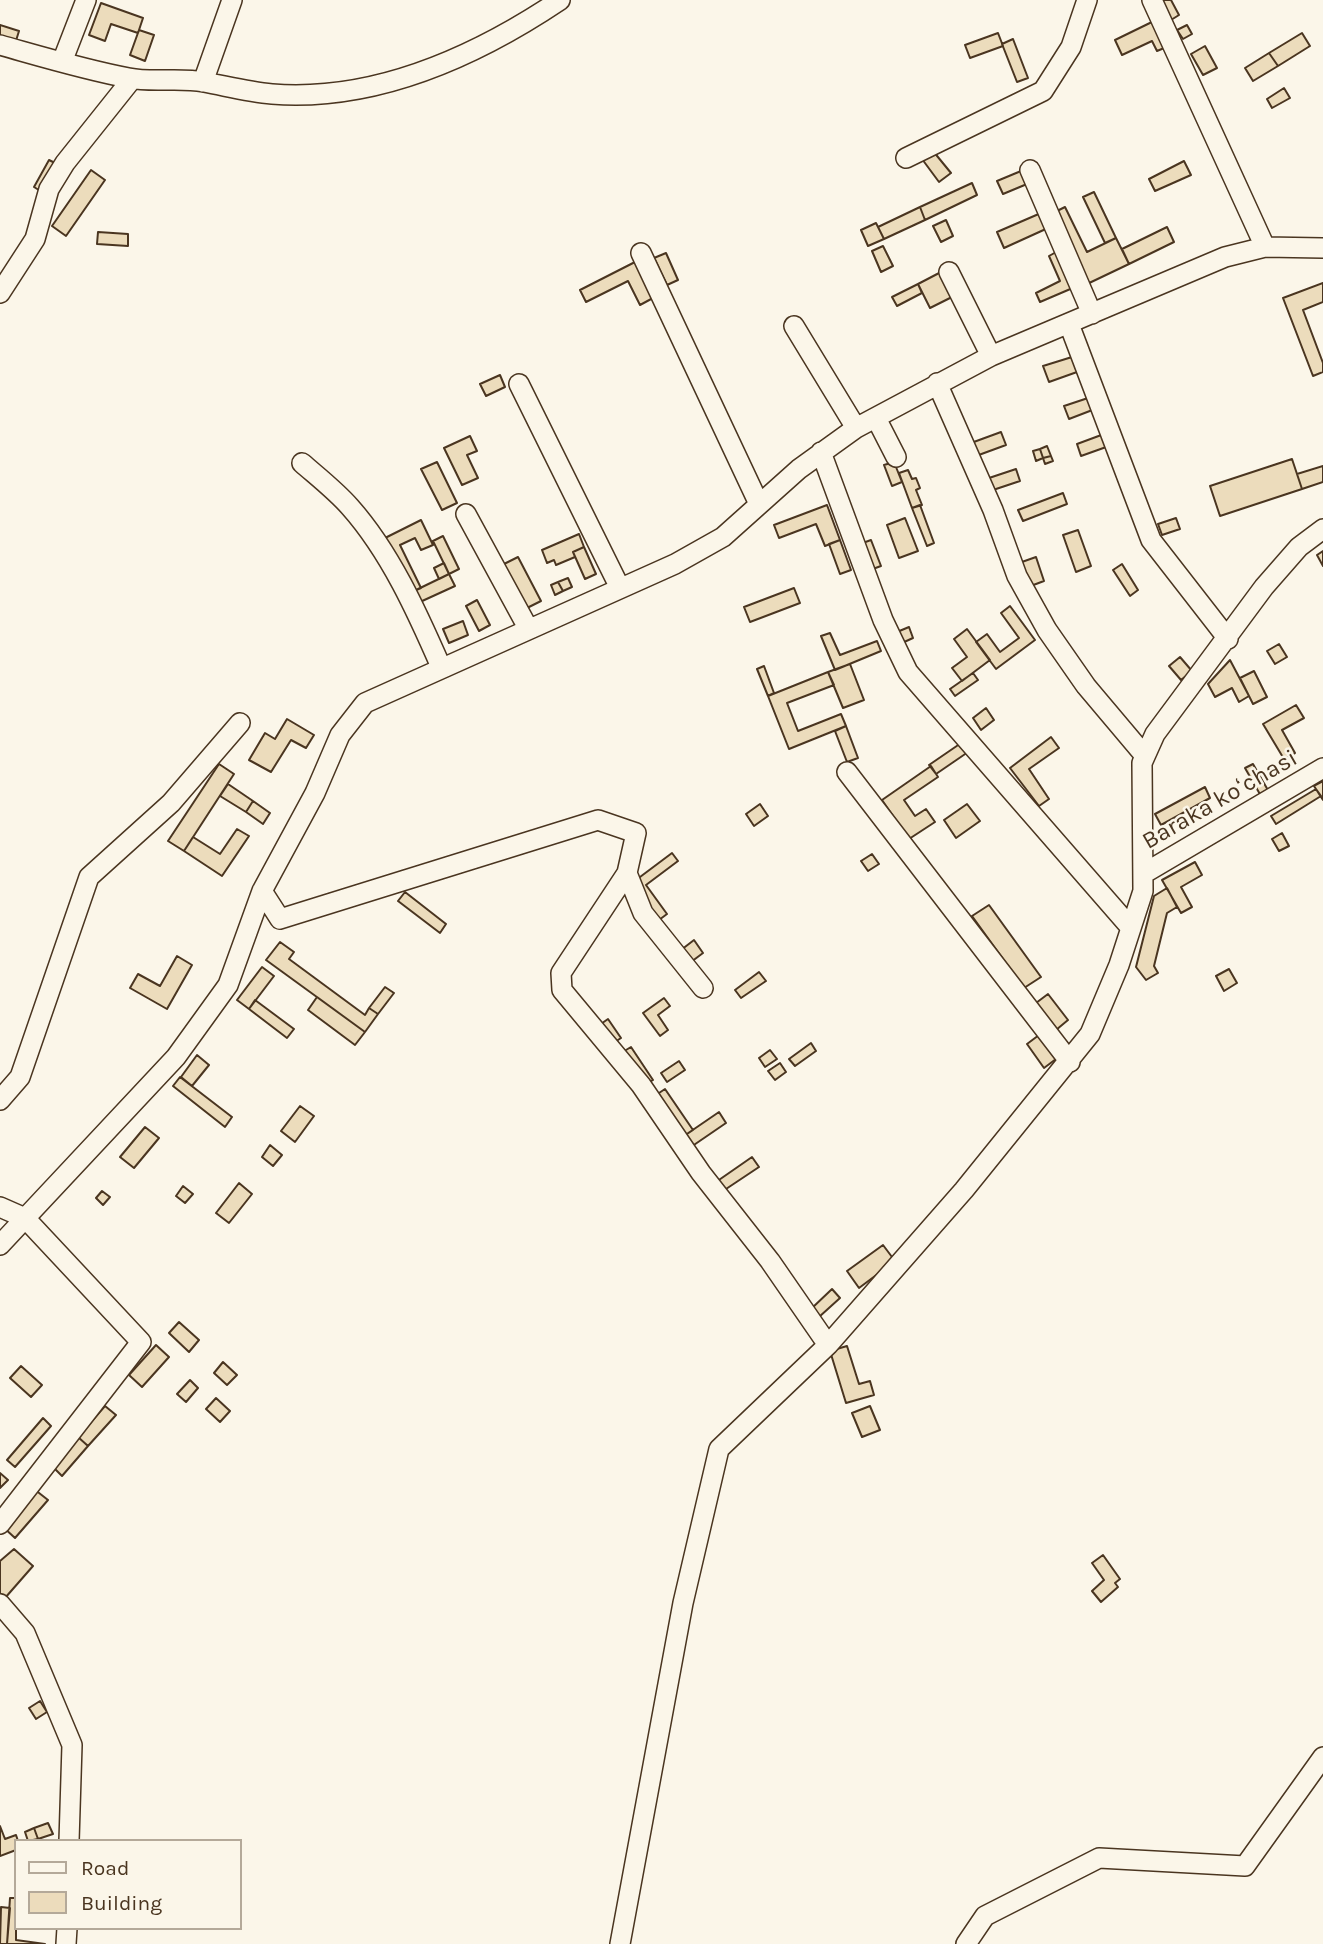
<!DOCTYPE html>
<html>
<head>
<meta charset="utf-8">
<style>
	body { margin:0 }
	#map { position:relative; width:1323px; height:1944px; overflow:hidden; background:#fbf6e9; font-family:Karla,sans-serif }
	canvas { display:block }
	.legend { position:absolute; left:14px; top:1839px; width:228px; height:91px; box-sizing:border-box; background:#fbf6e9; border:2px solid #b4a999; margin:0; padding:9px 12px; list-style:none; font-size:21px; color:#4a3520 }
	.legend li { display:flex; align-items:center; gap:14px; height:35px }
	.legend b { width:35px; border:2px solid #b4a999 }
</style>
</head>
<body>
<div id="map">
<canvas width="1323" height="1944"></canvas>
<ul class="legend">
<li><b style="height:9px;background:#fbf6e9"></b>Road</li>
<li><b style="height:19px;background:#ecdcbc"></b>Building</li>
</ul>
</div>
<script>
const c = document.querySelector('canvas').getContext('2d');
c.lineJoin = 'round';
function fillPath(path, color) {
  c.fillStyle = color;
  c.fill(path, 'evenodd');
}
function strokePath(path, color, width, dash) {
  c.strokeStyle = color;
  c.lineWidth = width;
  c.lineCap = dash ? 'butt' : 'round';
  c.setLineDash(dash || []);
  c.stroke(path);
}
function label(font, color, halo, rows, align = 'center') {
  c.font = font + ' Karla,sans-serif';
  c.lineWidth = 5;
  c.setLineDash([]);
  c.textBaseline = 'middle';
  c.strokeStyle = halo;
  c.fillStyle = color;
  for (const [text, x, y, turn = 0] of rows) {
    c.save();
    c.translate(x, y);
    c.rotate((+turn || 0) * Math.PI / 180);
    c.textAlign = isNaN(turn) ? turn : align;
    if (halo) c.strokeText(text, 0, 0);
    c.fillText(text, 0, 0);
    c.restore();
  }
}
const building = new Path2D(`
	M1160,0h11l8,15 -8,5z
	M101,3l42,15 -5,15 -27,-9 -6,17 -16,-6z
	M1156,20l13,26 -12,5 -5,-10 -30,14 -7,-15z
	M0,25l19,6 -4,13 -15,-5z
	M1187,25l5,9 -9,5 -6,-9z
	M139,30l15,5 -9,26 -15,-6z
	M998,33l5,13 -33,12 -5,-13z
	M1302,33l8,13 -32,20 -9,-13z
	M1013,39l15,39 -11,4 -15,-38z
	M1205,46l12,22 -14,7 -12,-21z
	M1269,53l9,13 -25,15 -8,-13z
	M1284,88l6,10 -18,10 -5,-9z
	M933,151l18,22 -12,9 -17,-23z
	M49,160l8,4 -15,28 -8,-5z
	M1184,161l7,14 -36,16 -6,-12z
	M91,170l14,10 -39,56 -14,-10z
	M1021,171l6,13 -24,10 -6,-13z
	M972,183l5,12 -52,25 -5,-13z
	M1094,192l22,46 -11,5 -22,-46z
	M920,207l5,13 -41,19 -6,-12z
	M1065,207l22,45 29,-14 13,26 -44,21 -34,-71z
	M1041,213l7,15 -44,20 -7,-16z
	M946,220l7,16 -12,6 -8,-16z
	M876,223l8,16 -16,7 -7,-16z
	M1167,227l7,15 -45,22 -7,-15z
	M98,232l30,2v12l-31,-2z
	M883,246l10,20 -12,6 -9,-21z
	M1058,251l17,36 -35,15 -4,-9 24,-12 -11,-25z
	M666,253l12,27 -11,5 -13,-27z
	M635,262l18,36 -13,7 -12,-24 -42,21 -6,-12z
	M941,272l13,24 -24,12 -12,-24z
	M1323,283v19l-20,8 20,53v9l-10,4 -30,-78z
	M918,284l4,9 -25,13 -5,-9z
	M1072,357l5,15 -28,10 -6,-16z
	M500,375l5,12 -19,9 -6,-12z
	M1091,397l4,12 -26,10 -5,-13z
	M1001,432l5,13 -30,11 -5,-13z
	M1104,434l5,12 -28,10 -4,-12z
	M470,436l7,15 -10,4 11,23 -16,7 -18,-37z
	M1047,446l4,10 -8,2 -3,-9z
	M1040,449l3,9 -7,3 -3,-10z
	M1051,456l2,5 -8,3 -2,-6z
	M1292,459l10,30 -82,27 -10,-30z
	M437,462l20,41 -15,7 -21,-41z
	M894,462l8,20 -10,4 -8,-21z
	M1323,466v16l-21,7 -5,-15z
	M1016,469l4,12 -30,10 -4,-12z
	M908,470l4,9 4,-1 4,10 -4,2 6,15 -10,3 -13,-35z
	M1063,493l4,11 -44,17 -5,-11z
	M827,505l13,35 -15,6 -9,-22 -37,14 -5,-13z
	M920,505l14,38 -7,3 -15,-38z
	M905,518l13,33 -19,7 -12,-33z
	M1176,518l4,11 -18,6 -4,-11z
	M421,520l12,25 -12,5 -6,-12 -15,7 21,43 -12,5 -26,-54z
	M1078,530l13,36 -15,6 -13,-37z
	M579,534l5,13 -11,5 2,5 -19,8 -2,-5 -7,3 -5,-13z
	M443,536l16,33 -10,5 -16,-33z
	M840,540l11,30 -11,4 -11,-30z
	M871,540l10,26 -11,4 -10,-26z
	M584,547l12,27 -11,5 -12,-27z
	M1323,551v15l-6,-11z
	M518,557l23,44 -16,8 -23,-44z
	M1036,557l8,24 -16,6 -9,-24z
	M444,563l5,11 -10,5 -5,-11z
	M1122,564l16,26 -8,6 -17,-26z
	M449,574l6,12 -35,16 -6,-11z
	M568,578l4,9 -9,4 -5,-9z
	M558,582l5,9 -8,4 -4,-10z
	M794,588l6,15 -50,19 -6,-15z
	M477,600l13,25 -11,6 -13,-25z
	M1010,606l25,34 -39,29 -20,-27 11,-8 13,18 19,-14 -18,-25z
	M463,621l5,14 -19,8 -6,-14z
	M909,627l4,11 -11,5 -5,-11z
	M967,629l23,31 -28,21 -10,-13 15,-11 -13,-18z
	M830,633l10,22 37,-14 4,10 -46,19 -14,-34z
	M1279,644l8,13 -12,7 -8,-13z
	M1180,657l12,14 -11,9 -12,-14z
	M1230,660l19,36 -10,6 -7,-14 -17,9 -7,-13z
	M850,664l14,36 -21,8 -15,-36z
	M764,666l10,27 -6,3 -11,-27z
	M1254,671l13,26 -14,7 -13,-26z
	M828,672l6,13 -47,18 11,28 43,-17 5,12 -57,23 -21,-53z
	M973,673l5,7 -23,16 -5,-7z
	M1296,705l8,13 -22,12 13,23 -11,6 -21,-35z
	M986,708l8,12 -13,10 -8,-12z
	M287,719l27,16 -8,13 -15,-8 -20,32 -22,-12 16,-27 10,6z
	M846,726l12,32 -11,4 -12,-31z
	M1051,737l8,11 -30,21 20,30 -10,7 -29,-38z
	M964,741l7,9 -35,24 -7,-9z
	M219,764l15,10 -50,77 -16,-10z
	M1253,764l16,28 -8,4 -16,-28z
	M931,766l7,11 -34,23 11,16 11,-7 9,13 -26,17 -27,-39z
	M1323,781v19l-9,-14z
	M228,784l25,17 -7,11 -26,-16z
	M1205,787l5,11 -49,27 -6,-11z
	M1316,789l5,7 -45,28 -5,-8z
	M253,801l17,12 -7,11 -17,-12z
	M760,804l8,12 -14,10 -8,-12z
	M967,804l13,17 -24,17 -12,-18z
	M237,829l12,7 -27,40 -38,-25 9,-14 27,17z
	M1282,833l7,13 -10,5 -7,-12z
	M672,853l6,8 -32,24 21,29 -8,6 -27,-37z
	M872,854l7,10 -11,7 -7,-10z
	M1195,862l7,13 -21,12 11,20 -11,6 -19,-33z
	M1167,888l10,19 -10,6 -13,53 4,7 -12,7 -10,-13 18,-71z
	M405,892l41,32 -6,9 -42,-32z
	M989,905l52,72 -17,11 -52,-72z
	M694,940l9,13 -12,9 -10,-12z
	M280,942l14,10 -5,7 76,56 4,-7 9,6 -13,18 -99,-72z
	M177,956l15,9 -25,44 -37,-21 8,-14 22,12z
	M262,967l12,9 -25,33 -12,-9z
	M1229,969l8,14 -13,8 -8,-15z
	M759,972l7,9 -25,17 -6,-8z
	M385,987l9,6 -16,21 -9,-6z
	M1048,994l20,26 -12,10 -20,-27z
	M317,997l48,35 -10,13 -47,-35z
	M664,998l6,8 -12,9 10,15 -8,6 -17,-23z
	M255,1000l39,29 -7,9 -38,-29z
	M608,1019l13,19 -9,6 -14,-18z
	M1039,1035l17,24 -12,9 -17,-24z
	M811,1043l5,8 -21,15 -6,-7z
	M631,1047l22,33 -10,6 -22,-33z
	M770,1050l7,9 -12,8 -6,-9z
	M197,1055l12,10 -17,21 -11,-9z
	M679,1061l6,9 -18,12 -6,-9z
	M780,1063l6,9 -11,8 -7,-9z
	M180,1077l52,40 -7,10 -52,-41z
	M665,1089l28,41 -12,8 -28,-41z
	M300,1106l14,10 -19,26 -14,-11z
	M719,1112l7,11 -38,26 -7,-11z
	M145,1127l14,11 -25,30 -14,-11z
	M270,1145l12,10 -9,11 -11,-9z
	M752,1157l7,10 -36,24 -7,-9z
	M239,1183l13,11 -23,29 -13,-10z
	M183,1186l10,8 -8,9 -9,-7z
	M102,1191l8,6 -7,8 -7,-7z
	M883,1245l12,16 -36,27 -12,-17z
	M832,1289l8,9 -21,19 -8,-8z
	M179,1322l20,18 -10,12 -20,-19z
	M156,1345l13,12 -27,30 -13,-12z
	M847,1346l12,38 11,-3 4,14 -28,8 -16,-52z
	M223,1362l14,13 -10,10 -13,-12z
	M21,1366l21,19 -11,12 -21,-19z
	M190,1380l8,8 -12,14 -9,-8z
	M216,1398l14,13 -10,11 -14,-13z
	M105,1406l11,9 -28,31 -10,-9z
	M870,1406l10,24 -18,7 -10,-24z
	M43,1418l8,8 -36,41 -8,-7z
	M78,1437l10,9 -26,30 -10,-10z
	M0,1473l8,7 -8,8z
	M34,1489l14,11 -33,38 -13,-12z
	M14,1549l19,17 -28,32 -5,-5v-32z
	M1103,1555l17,24 -5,4 3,4 -17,15 -9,-11 12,-11 -12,-17z
	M40,1701l7,11 -11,7 -7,-11z
	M48,1823l5,11 -15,5 -4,-11z
	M0,1826l5,13 11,-4 2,6 -2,9 -16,6z
	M34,1828l4,11 -10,2 -3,-9z
	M10,1898h6v42l29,4h-38z
	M1,1907l9,1 -3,36h-7z`);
const minor = new Path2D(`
	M1152,0l113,247
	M0,45c43,12 86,25 129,33 24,5 50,-1 75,4 22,4 44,10 68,12 104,8 203,-37 288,-94
	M62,62l24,-62
	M203,82l29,-82
	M906,158l137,-67 28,-44 16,-47
	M1030,170l62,144
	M641,253l118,251
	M949,272l42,84
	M0,293l35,-54 14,-50 16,-26 67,-84
	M1069,324l82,216 77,99
	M794,326l62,102
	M937,383l56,127 24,66 30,54 39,56 59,70
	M519,384l101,204
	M876,418l20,39
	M821,452l62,168 25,52 223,256
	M302,463c16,14 34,28 48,44 40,45 67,105 91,160
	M466,514l62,114
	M847,772l223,290
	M627,873l-66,100 1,17 79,95 60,88 69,88 58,84
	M1143,874l180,-106
	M262,891l18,28 318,-99 38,13 -9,40 16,40 60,75
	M0,1100l20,-23 69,-200 82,-74 69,-80
	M0,1207l25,11 116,124 -141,182
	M0,1245l176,-188 52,-72 34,-94 53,-98 25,-58 25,-32 310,-139 48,-27 76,-68 57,-41 135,-72 234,-99 40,-10 58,1
	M0,1604l25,29 47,112 -3,96
	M66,1944l1,-16
	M620,1944l63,-341 36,-154 109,-104 136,-155 126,-156 29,-69 24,-74 -1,-128 13,-29 109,-147 35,-40 24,-18
	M966,1944l19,-28 114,-58 146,8 78,-109`);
const streetNames = [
	["Baraka koʻchasi",1220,800,-30]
];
fillPath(building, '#ecdcbc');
strokePath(building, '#4a3520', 2);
strokePath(minor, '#4a3520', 22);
strokePath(minor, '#fbf6e9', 19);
label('24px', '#4a3520', '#fbf6e9', streetNames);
</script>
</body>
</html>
